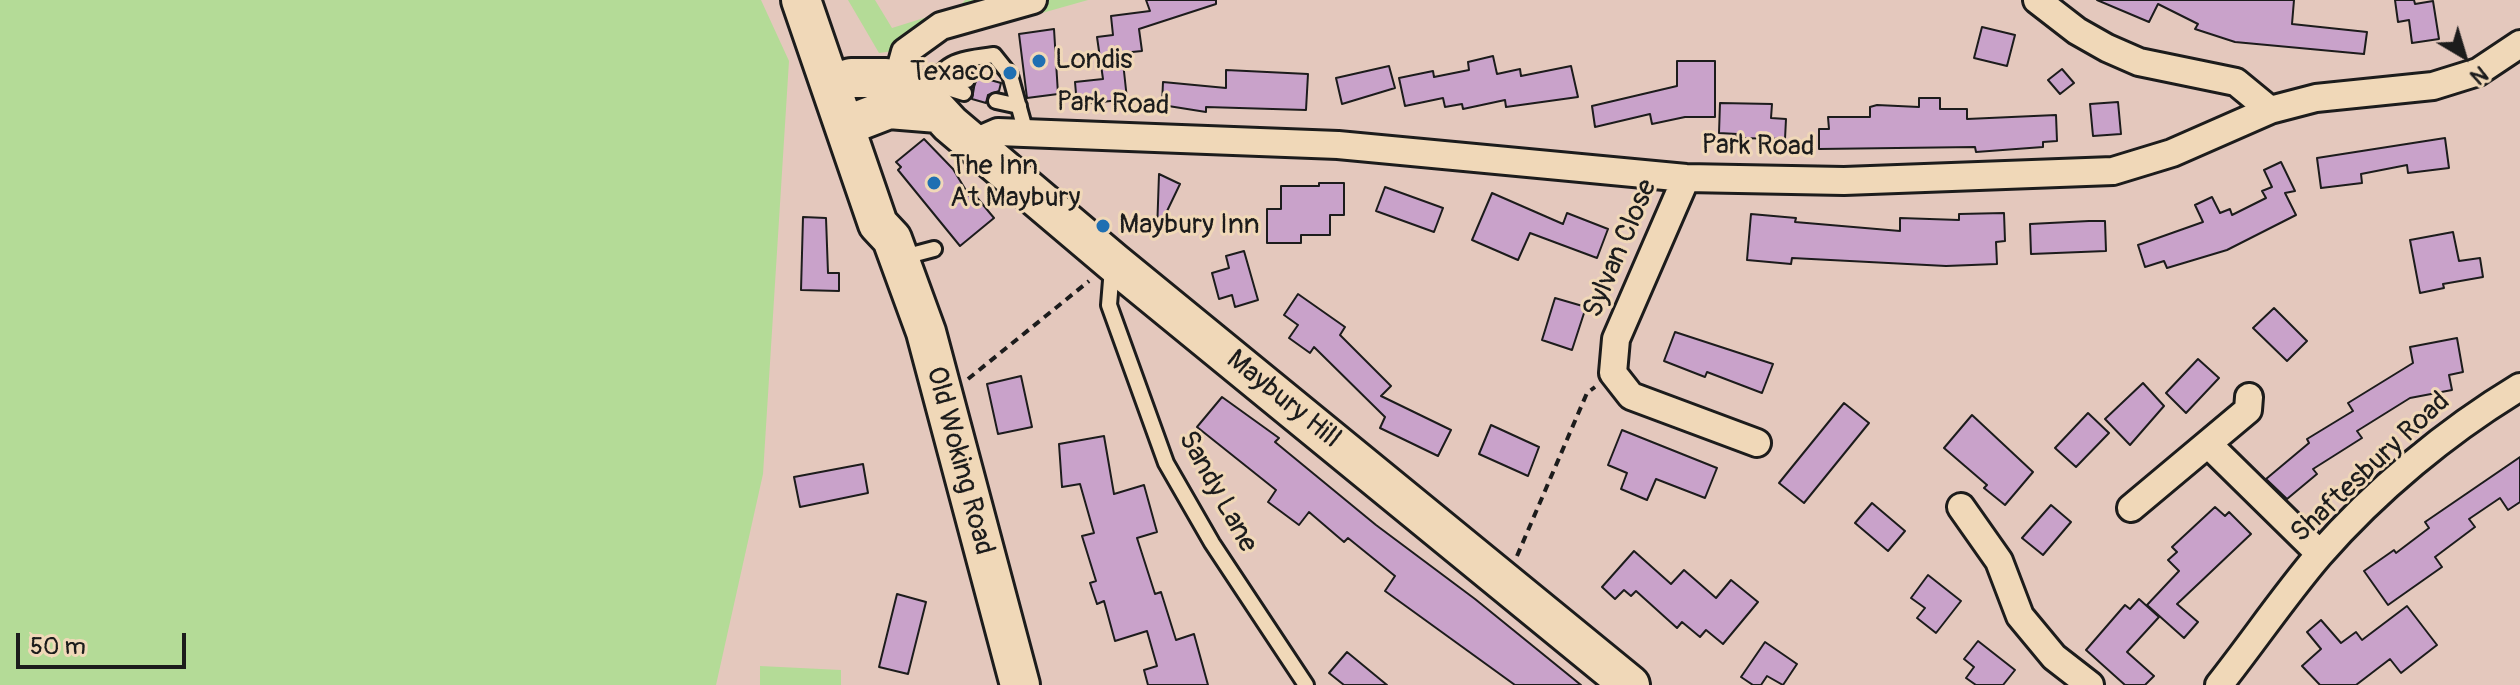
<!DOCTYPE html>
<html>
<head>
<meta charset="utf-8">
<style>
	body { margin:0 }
	#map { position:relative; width:2520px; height:685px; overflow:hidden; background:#e4c8bd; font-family:Pangolin,sans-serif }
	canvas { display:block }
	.north { position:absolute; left:2424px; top:16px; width:80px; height:80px; -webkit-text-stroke:6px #f0d8b8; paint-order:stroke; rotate:142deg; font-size:22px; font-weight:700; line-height:32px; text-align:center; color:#1c1c1c }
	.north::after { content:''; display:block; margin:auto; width:28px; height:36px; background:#1c1c1c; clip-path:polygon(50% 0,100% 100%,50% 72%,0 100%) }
	.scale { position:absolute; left:16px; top:633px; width:170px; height:36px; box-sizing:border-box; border:4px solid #1c1c1c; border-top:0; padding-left:10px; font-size:24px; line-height:28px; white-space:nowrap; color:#1c1c1c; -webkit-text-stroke:6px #f0d8b8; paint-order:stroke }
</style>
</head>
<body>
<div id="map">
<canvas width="2520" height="685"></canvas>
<div class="north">N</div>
<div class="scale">50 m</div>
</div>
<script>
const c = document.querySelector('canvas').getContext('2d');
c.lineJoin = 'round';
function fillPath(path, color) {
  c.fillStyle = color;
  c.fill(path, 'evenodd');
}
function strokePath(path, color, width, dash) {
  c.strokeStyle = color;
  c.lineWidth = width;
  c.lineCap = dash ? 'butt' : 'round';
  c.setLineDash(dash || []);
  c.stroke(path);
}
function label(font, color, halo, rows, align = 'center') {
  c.font = font + ' Pangolin,sans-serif';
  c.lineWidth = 6;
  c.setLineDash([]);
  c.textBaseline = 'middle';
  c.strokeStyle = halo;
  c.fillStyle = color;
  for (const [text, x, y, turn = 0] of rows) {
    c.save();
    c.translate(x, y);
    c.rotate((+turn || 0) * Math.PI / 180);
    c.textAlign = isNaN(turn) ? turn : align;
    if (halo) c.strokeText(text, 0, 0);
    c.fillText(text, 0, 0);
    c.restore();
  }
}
const green = new Path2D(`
	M0,0h761l28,61 -26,413 -47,211h-716z
	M848,0h27l17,28 67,-21 6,-7h123l-166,47 -43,6z
	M760,666l81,4v15h-81z`);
const building = new Path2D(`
	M1146,0h70v4l-77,25 3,22 -20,2 5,46 -50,6 -2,-23 28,-3 -6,-42 16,-2 -2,-19 39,-5z
	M2097,0h197l-2,24 75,8 -3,22 -129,-12 -40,-13 3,-5 -40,-20 -9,18z
	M2395,0h19l1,4 18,-3 6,38 -27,4 -3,-23 -11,2z
	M1982,27l33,8 -8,31 -33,-8z
	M1054,29l4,65 -31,4 -8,-64z
	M1493,56l4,18 23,-5 1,7 50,-10 7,31 -72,10 -1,-7 -42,9 -1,-5 -17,3 -2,-9 -38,8 -6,-28 34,-7 1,6 35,-7 -1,-8z
	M1677,61h38v56h-30l-33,7 -2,-10 -55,13 -3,-21 85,-20z
	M1389,66l6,22 -53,16 -6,-26z
	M2062,69l12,14 -14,11 -12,-14z
	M1226,70l82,4 -2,36 -100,-3v5l-44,-7 1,-23 63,6z
	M976,76l25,7 -2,8 -11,4 -2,8 -14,-4z
	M1919,98h21v11h27v10l89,-4 1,26 -14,1v5l-67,5 -1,-5 -156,2v-20h10l-1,-12h42v-10l7,-2 42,2z
	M2118,102l3,32 -28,2 -3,-32z
	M1720,103l52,1 -1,14 15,1 -1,20 -49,-1 1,-4 -18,-1z
	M2445,138l4,30 -41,5 -1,-8 -46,9 1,9 -41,5 -4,-30z
	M924,139l29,30 17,28 4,-3 20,24 -34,28 -62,-76 3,-3 -5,-5z
	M2281,162l14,29 -10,2 11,22 -69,35 -60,18 -3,-7 -19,6 -7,-22 65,-23 -8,-17 17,-8 8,16 10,-4 2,6 34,-17 -4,-7 10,-4 -8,-17z
	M1159,174l21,10 -23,48z
	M1319,183h25v32h-14v20h-29v8h-34v-34h14v-23h38z
	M1385,187l58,21 -9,24 -58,-21z
	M1492,193l71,31 4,-11 41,16 -11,29 -67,-25 -12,27 -46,-20z
	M2004,213l1,28 -9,1 1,22 -51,2 -154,-8 -1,6 -44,-4 4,-46 45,4 -1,4 105,9v-13l59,2v-6z
	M803,217l23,1 2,55h11v18l-38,-1z
	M2089,221h16l1,30 -75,3 -1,-30z
	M2453,232l6,29 21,-3 3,19 -40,7 1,4 -24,5 -10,-53z
	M1244,251l14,49 -23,7 -3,-12 -13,4 -7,-26 17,-5 -3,-12z
	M1298,294l47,33 -5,8 51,51 -10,10 70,34 -13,26 -58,-28 5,-11 -71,-70 -4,6 -21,-15 9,-13 -14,-10z
	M1555,298l31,9 -14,43 -30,-10z
	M2274,308l33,33 -20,20 -34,-33z
	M1675,332l98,32 -11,29 -55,-21 -2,5 -41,-16z
	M2457,338l6,34 -14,3 3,15 -42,8 -53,33 5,7 -49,31 4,5 -30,25 -21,-20 43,-36 -2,-4 46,-28 -5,-8 65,-40 -3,-16z
	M2198,359l21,19 -33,35 -20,-20z
	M1021,376l11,51 -34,7 -11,-50z
	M2143,383l21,23 -34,39 -25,-26z
	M1222,397l57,41 -4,4 101,83 99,74 106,86h-66l-130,-94 10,-15 -47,-38 -4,4 -35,-30 -10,13 -31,-23 8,-12 -79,-63z
	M1844,403l25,20 -65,80 -25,-20z
	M2088,413l21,20 -33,34 -21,-19z
	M1972,415l61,57 -28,33 -21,-17 3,-3 -43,-37z
	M1491,425l48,22 -11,29 -49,-22z
	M1622,430l95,38 -12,30 -49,-19 -9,21 -26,-11 6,-16 -19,-8z
	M1104,436l10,58 30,-9 13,47 -20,6 18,56 6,-2 15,48 18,-6 14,51h-60l-4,-15 13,-4 -10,-35 -32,10 -11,-40 -7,3 -7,-21 6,-2 -14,-45 12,-3 -14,-49 -18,3 -3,-43z
	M2520,457v45l-12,8 -8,-12 -31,21 6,8 -40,30 7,10 -54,38 -24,-34 30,-21 2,3 33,-25 -4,-6z
	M863,464l5,29 -68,14 -6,-30z
	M1872,503l33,28 -17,20 -33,-28z
	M2051,505l20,17 -28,33 -21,-17z
	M2215,507l10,9 4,-4 22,22 -74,70 21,18 -14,16 -37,-33 32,-34 -11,-11 9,-8 -5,-5z
	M1634,551l37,33 13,-14 32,28 15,-18 27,22 -35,42 -17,-14 -6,7 -18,-15 -5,6 -41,-37 -5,5 -7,-6 -9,9 -13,-12z
	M1928,575l33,26 -25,32 -19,-15 8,-10 -14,-10z
	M897,594l29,8 -18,72 -29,-7z
	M2139,599l20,18 -32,35 27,24 -9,9h-20l-39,-35 39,-45 5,4z
	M2407,606l30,39 -36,28 -11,-14 -34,26h-36l-18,-19 19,-17 -14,-17 14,-12 20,23 15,-11 6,8z
	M1978,641l37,29 -12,15h-27l-10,-7 8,-11 -10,-8z
	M1765,642l32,22 -14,21 -16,-9 -6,9h-8l-12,-8z
	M1347,652l40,33h-43l-15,-12z`);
const path = new Path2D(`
	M968,379l121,-98
	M1517,556l70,-163 8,-6`);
const lane = new Path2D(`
	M937,73l30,7
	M932,83l32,10
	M926,95c18,-35 31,-35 68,-40l16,20 16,58
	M996,101l23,5
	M900,258l34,-9
	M1112,268l-3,37 57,158 46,80 94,142`);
const street = new Path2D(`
	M2037,0l40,31 30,17 32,14 97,20 34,28
	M897,81l8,-29 36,-26 92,-26
	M975,142l23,-10 340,13 348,33 158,3 269,-10 59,-18 98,-43 46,-12 117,-12 45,-14 42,-28
	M1686,178l-70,161 -3,34 18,23 126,47
	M2208,444l112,110
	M1961,507l38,54 21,55 34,41 36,28
	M2131,508l117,-98 1,-13
	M2219,685c34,-43 65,-89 100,-130 57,-65 128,-124 201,-168`);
const secondary = new Path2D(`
	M801,0l77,224 14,15 34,93 94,353
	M830,84l21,-6h35l18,5 21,14 25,27 163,138 517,423
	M845,126l44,-17 49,4`);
const markers = [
	[1039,61,8,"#1f6fb2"],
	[1010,73,8,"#1f6fb2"],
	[934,183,8,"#1f6fb2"],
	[1103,226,8,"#1f6fb2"]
];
const poiNames = [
	["Londis",1055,61],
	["Texaco",994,73,"right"],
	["The Inn",950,167],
	["At Maybury",950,199],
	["Maybury Inn",1119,226]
];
const streetNames = [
	["Park Road",1113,105,2],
	["Park Road",1758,147,1],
	["Sylvan Close",1621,249,-67],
	["Maybury Hill",1283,400,39],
	["Old Woking Road",959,461,75],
	["Shaftesbury Road",2371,468,-43],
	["Sandy Lane",1217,492,61]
];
fillPath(green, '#b4db97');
fillPath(building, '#c9a2ca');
strokePath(building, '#1c1c1c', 2);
strokePath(lane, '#1c1c1c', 20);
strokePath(street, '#1c1c1c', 32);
strokePath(secondary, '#1c1c1c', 44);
strokePath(path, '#1c1c1c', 4, [8, 6]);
strokePath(lane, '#f0d8b8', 14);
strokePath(street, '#f0d8b8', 26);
strokePath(secondary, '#f0d8b8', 38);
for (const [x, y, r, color] of markers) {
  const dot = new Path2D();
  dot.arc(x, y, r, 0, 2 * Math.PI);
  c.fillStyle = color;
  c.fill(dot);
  strokePath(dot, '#f0d8b8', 3);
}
label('28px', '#1c1c1c', '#f0d8b8', poiNames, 'left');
label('28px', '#1c1c1c', '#f0d8b8', streetNames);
</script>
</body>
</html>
